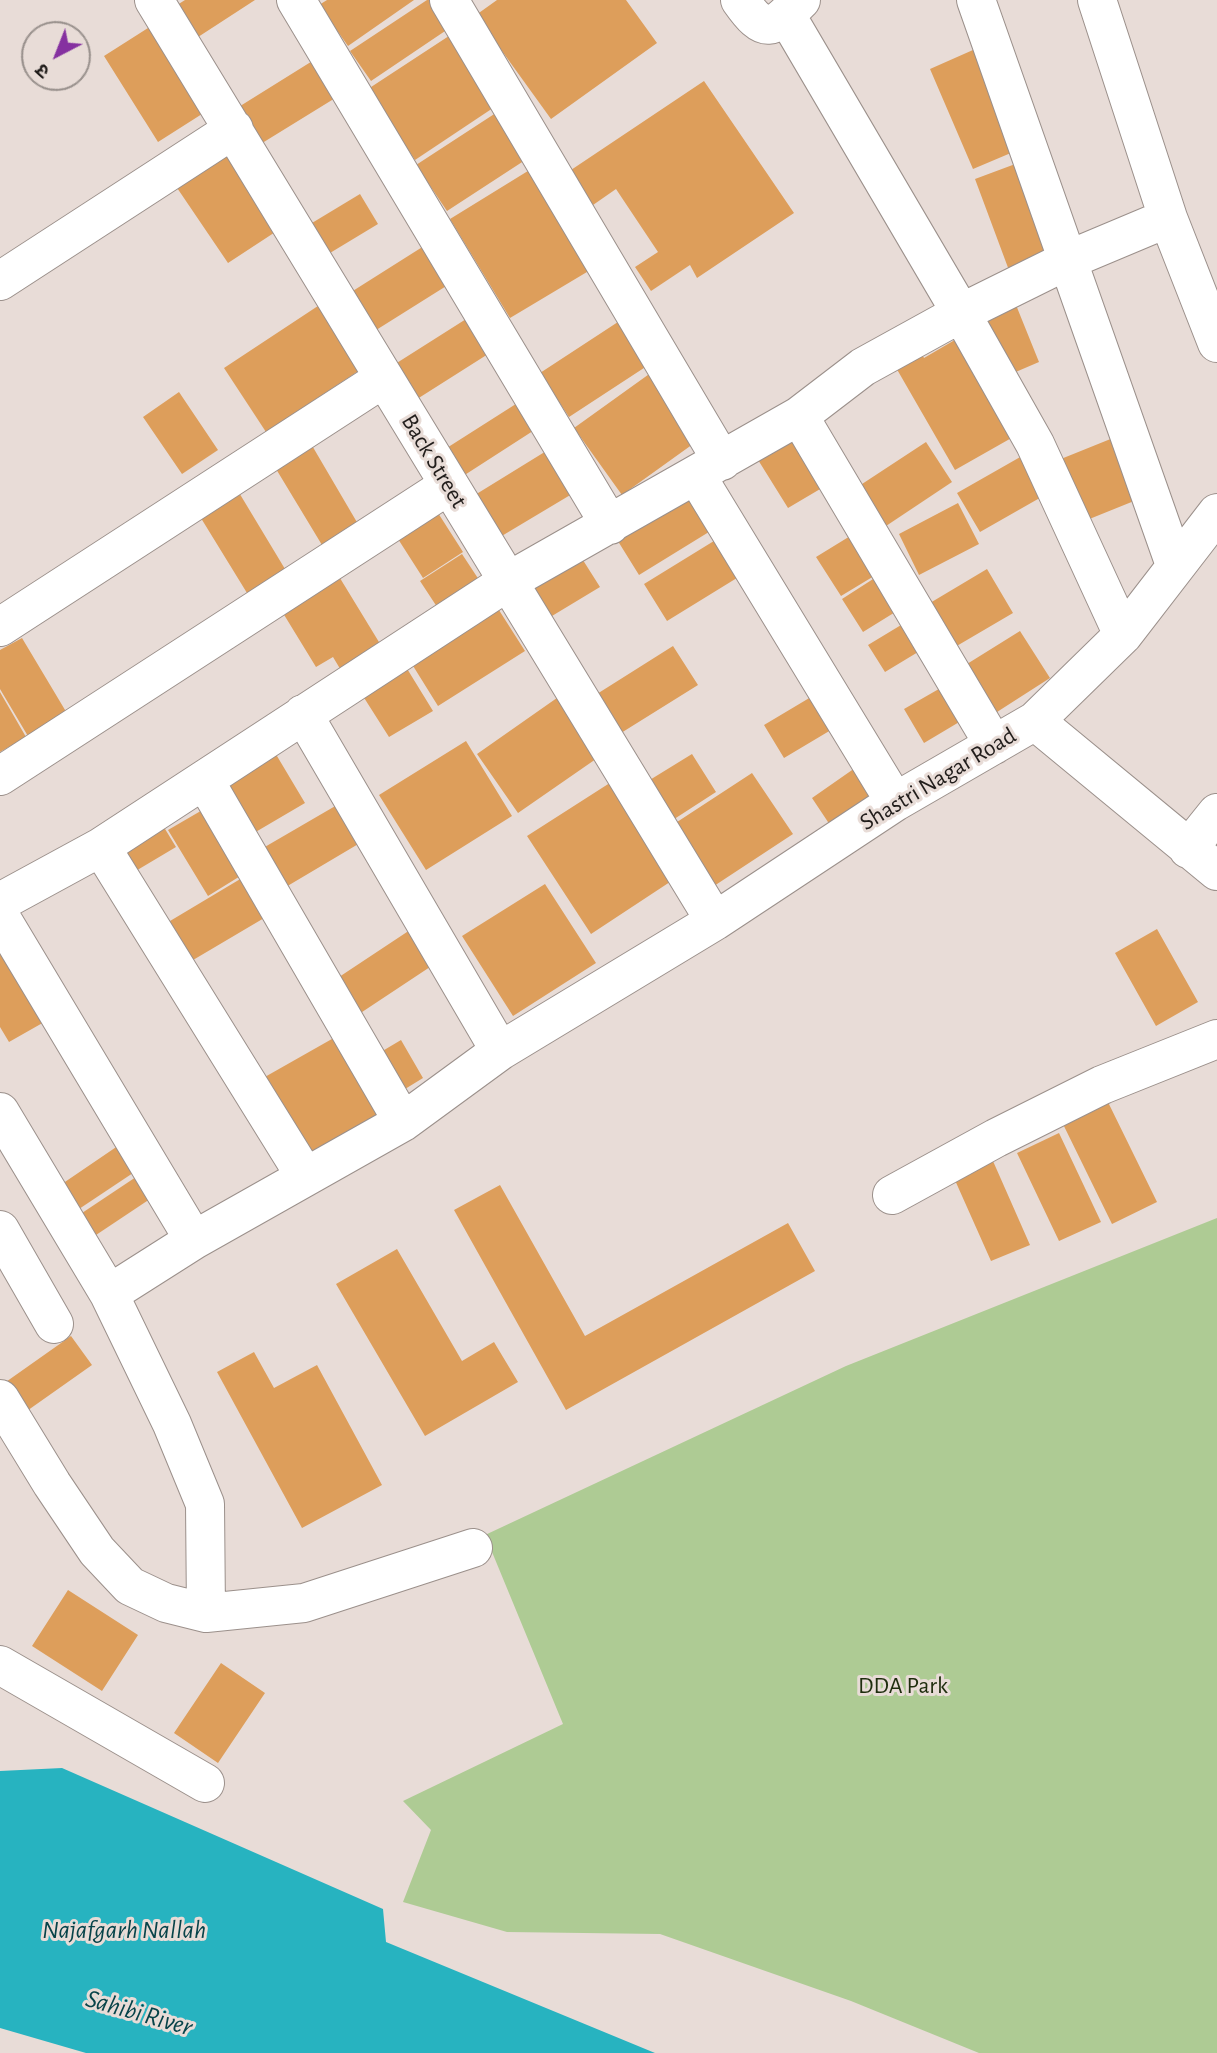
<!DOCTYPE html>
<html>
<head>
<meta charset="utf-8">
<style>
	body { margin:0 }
	#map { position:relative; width:1217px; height:2053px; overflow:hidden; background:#e8dcd7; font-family:"Alegreya Sans","Noto Sans Devanagari",sans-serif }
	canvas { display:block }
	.north { position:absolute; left:21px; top:21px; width:70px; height:70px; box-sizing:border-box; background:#e8dcd7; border:2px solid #98908c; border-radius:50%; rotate:222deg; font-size:19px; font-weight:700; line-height:28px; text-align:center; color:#211d1b }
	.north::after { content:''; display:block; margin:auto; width:24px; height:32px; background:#8531a0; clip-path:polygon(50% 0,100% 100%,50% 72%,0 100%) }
</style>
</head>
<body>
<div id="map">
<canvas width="1217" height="2053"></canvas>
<div class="north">उ</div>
</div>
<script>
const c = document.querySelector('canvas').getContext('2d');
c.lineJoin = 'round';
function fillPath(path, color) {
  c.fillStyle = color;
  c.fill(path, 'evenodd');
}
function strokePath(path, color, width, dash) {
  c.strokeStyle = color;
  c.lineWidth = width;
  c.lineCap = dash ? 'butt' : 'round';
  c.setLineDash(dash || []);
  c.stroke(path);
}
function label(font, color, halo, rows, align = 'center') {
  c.font = font + ' "Alegreya Sans",sans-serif';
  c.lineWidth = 6;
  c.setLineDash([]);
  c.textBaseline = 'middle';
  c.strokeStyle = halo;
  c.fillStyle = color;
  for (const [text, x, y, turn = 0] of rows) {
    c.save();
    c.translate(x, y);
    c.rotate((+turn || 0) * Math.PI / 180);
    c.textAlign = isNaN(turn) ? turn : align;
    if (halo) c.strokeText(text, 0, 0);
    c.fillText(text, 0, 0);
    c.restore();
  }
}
const green = new Path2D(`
	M1217,1218v835h-238l-128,-52 -191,-67 -153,-2 -104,-30 28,-72 -28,-29 160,-77 -78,-189 361,-169z`);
const water = new Path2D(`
	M62,1768l321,141 3,33 269,111h-569l-86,-25v-257z`);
const building = new Path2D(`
	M185,0h70l-60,39 -21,-32z
	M327,0h87l-66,46 -29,-41z
	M427,0h10l17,25 -83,56 -21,-30z
	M497,0h129l31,43 -106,76 -75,-104z
	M159,21l54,86 -55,35 -54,-86z
	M455,32l47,70 -87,58 -47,-71z
	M982,46l43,101 -52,22 -43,-100z
	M322,55l23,37 -86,53 -22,-37z
	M704,81l90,132 -97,65 -7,-13 -39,26 -16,-24 23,-15 -42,-63 -23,16 -22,-35z
	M505,107l31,46 -89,58 -31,-46z
	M229,135l60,88 -61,40 -59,-87z
	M1026,160l36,94 -52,19 -35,-94z
	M536,166l61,100 -87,52 -60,-99z
	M360,194l18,30 -53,32 -18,-30z
	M435,239l24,39 -86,54 -25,-38z
	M327,300l42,64 -103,68 -42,-64z
	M1016,305l23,57 -35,15 -23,-57z
	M474,314l22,35 -82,52 -22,-35z
	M621,320l29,44 -81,53 -29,-44z
	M965,334l57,98 -67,38 -64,-111 26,-14 7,13z
	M652,372l48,67 -78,56 -48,-67z
	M179,392l39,58 -36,24 -39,-57z
	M519,402l17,27 -76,49 -18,-27z
	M799,428l33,54 -44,26 -33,-53z
	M307,437l51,87 -36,21 -52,-86z
	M1113,438l26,61 -57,23 -31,-59z
	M926,442l26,40 -66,44 -27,-40z
	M556,445l26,43 -87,52 -25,-42z
	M1029,452l23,39 -72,41 -23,-39z
	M235,486l50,83 -38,24 -51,-83z
	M693,489l24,38 -78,48 -23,-37z
	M431,502l32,50 -40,26 -32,-50z
	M958,503l21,41 -60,31 -20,-41z
	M860,530l24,40 -43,26 -25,-39z
	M722,536l23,37 -78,48 -23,-37z
	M462,554l23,35 -42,27 -23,-35z
	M581,557l19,30 -58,35 -18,-30z
	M332,565l50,82 -40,25 -9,-15 -17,10 -41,-67z
	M987,569l26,44 -58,34 -25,-44z
	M884,572l21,34 -42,26 -21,-33z
	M497,607l28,44 -87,55 -28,-45z
	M911,619l17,27 -43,26 -17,-27z
	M1020,631l30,47 -53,34 -30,-48z
	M22,638l52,87 -39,23 -35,-59v-39z
	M673,646l25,39 -85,53 -24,-39z
	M406,667l27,44 -44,26 -28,-44z
	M951,682l20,33 -47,28 -20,-34z
	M0,692l26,45 -26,15z
	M564,693l42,59 -88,61 -41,-59z
	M816,694l20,33 -52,31 -20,-33z
	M466,741l46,75 -86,54 -47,-75z
	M274,751l31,52 -63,37 -30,-52z
	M692,754l24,38 -51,33 -25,-39z
	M855,768l21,30 -44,30 -20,-30z
	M752,773l41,61 -79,52 -40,-62z
	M616,779l63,97 -88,58 -64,-98z
	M211,805l39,65 -42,26 -40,-66z
	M337,805l23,38 -86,51 -23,-39z
	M162,824l14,23 -42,25 -14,-23z
	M252,872l24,39 -88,52 -23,-39z
	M545,884l51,79 -83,53 -51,-80z
	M1157,929l41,73 -42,24 -41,-73z
	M410,930l23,35 -83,55 -23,-35z
	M0,940l46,81 -37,21 -9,-15z
	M346,1031l48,87 -89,50 -49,-86z
	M401,1040l22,38 -31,19 -23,-38z
	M1105,1096l52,106 -45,22 -52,-106z
	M1059,1133l42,89 -42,19 -42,-88z
	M128,1139l17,26 -69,46 -17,-25z
	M989,1152l41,93 -39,16 -41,-92z
	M148,1169l14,22 -69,46 -14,-22z
	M500,1185l85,151 203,-113 27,48 -249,139 -112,-200z
	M397,1249l65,112 32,-19 24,40 -93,54 -89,-152z
	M71,1336l21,29 -68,48 -21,-29z
	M254,1352l20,36 43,-23 65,120 -80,43 -85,-156z
	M68,1590l70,45 -36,56 -70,-45z
	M221,1663l44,30 -47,70 -44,-30z`);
const minor = new Path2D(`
	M154,0l561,921
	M296,0l314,525
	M449,0l273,461
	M740,0c26,37 32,29 61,0
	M976,0l199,565
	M786,15l175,298 74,131 88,191
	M1168,218l49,125
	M0,281l234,-152
	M799,416l195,329
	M696,475l199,327
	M0,627l384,-249
	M303,714l197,337
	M1035,721l182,150
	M0,776l449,-291
	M205,781l198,341
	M1188,849l29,-36
	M0,902l101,-55
	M0,916l194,324
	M0,1112l109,182 63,130 33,80 1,109
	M305,1176l-204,-329 406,-265 292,-166 64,-49 98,-54 107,-53 100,-42 -71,-218
	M892,1195l104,-57 106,-53 115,-46
	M0,1230l54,94
	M109,1294l85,-54 209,-118 97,-71 215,-130 180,-119 140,-81 88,-86 94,-122
	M0,1399l52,85 45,67 33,35 36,17 40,10 98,-10 169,-55
	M0,1665l205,118`);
const streetNames = [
	["Back Street",434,461,59],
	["Shastri Nagar Road",938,779,-31]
];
const parkNames = [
	["DDA Park",903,1686]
];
const waterNames = [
	["Najafgarh Nallah",124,1930],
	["Sahibi River",139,2013,16]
];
fillPath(green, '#aecb94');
fillPath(water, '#27b3c0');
fillPath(building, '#dd9e5b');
strokePath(minor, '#9b908b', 40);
strokePath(minor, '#fff', 38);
label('24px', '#211d1b', '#e8dcd7', streetNames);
label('24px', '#1f2e0e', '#e8dcd7', parkNames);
label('italic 26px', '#074349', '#e8dcd7', waterNames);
</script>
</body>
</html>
